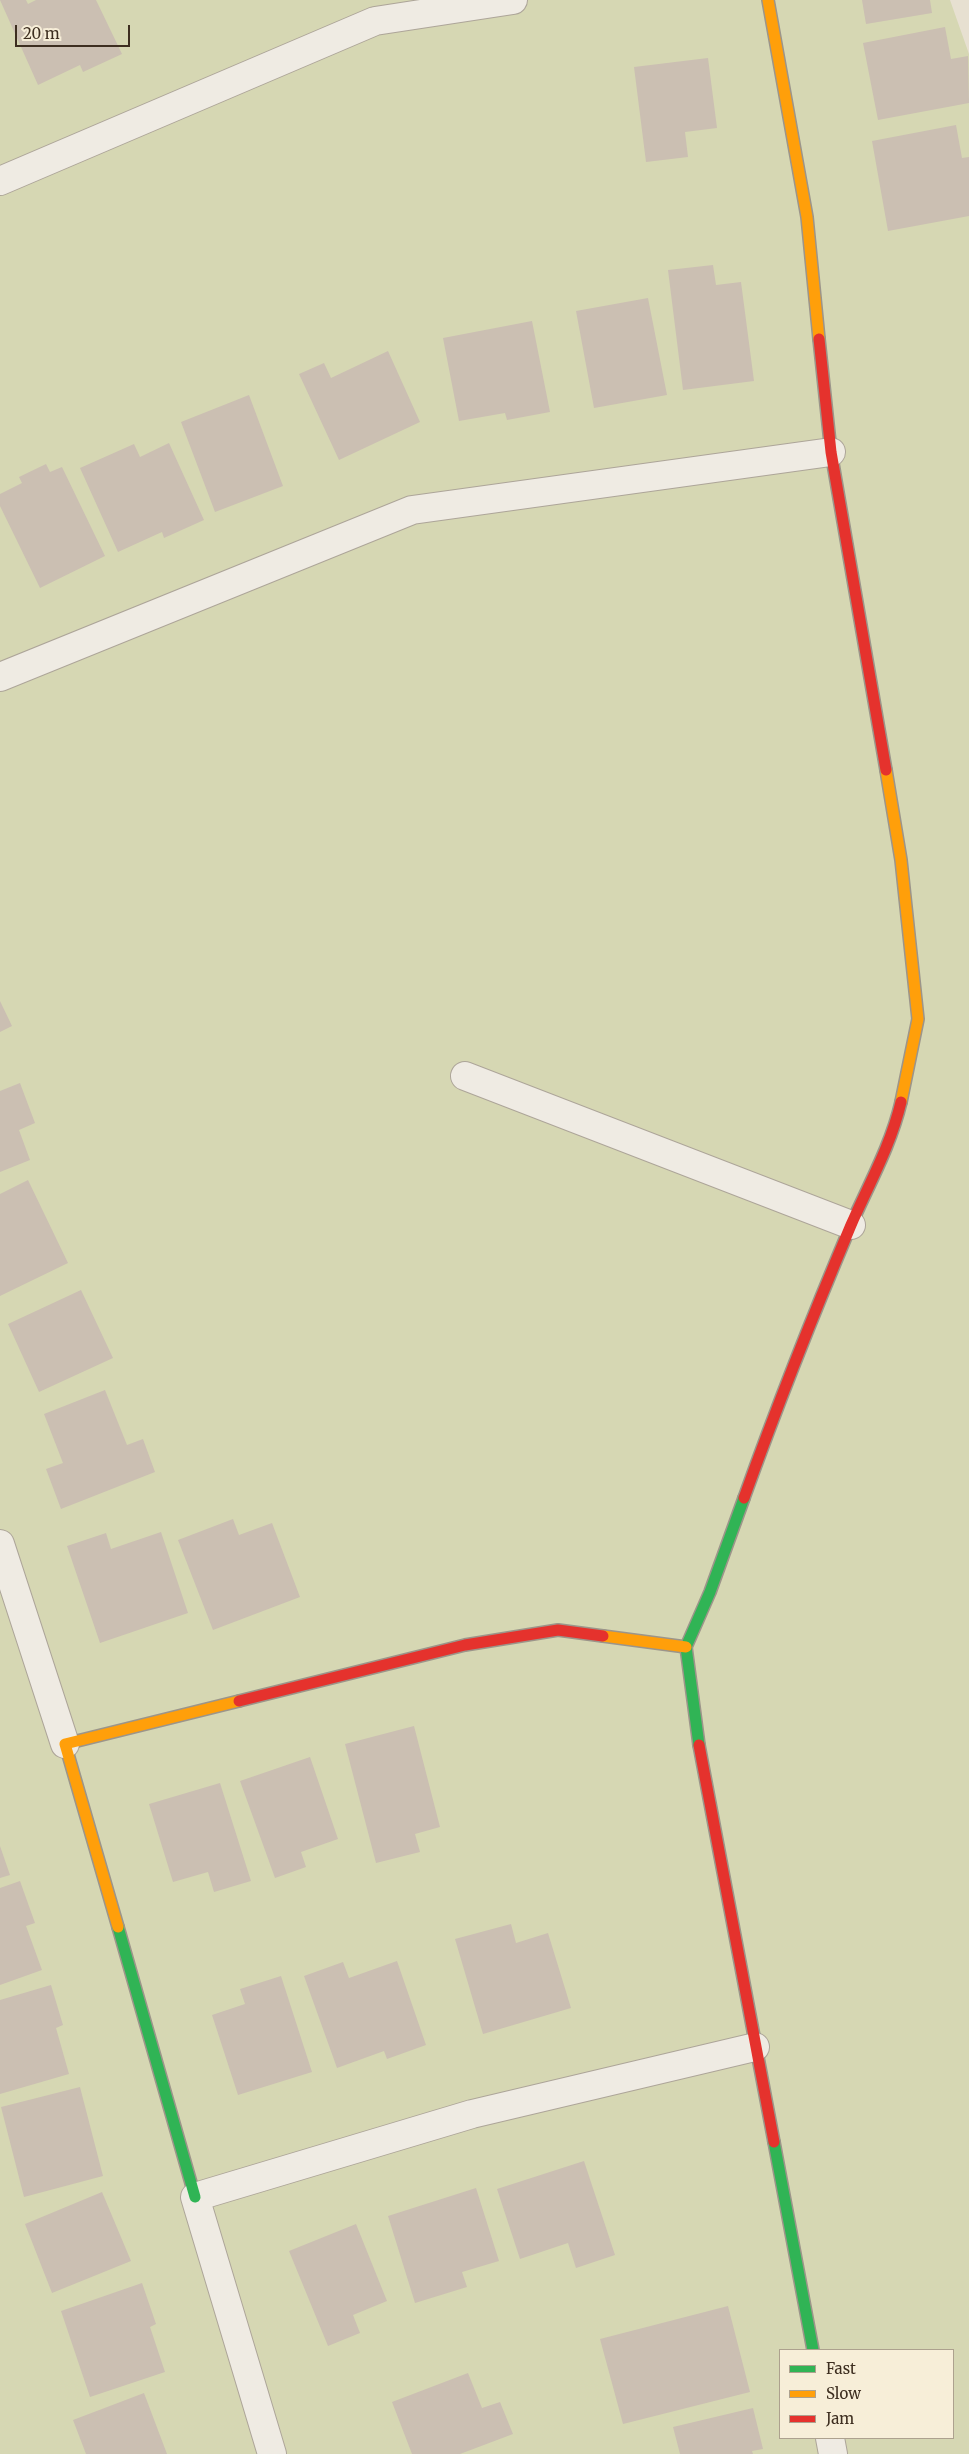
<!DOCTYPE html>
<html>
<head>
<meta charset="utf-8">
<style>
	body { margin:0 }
	#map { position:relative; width:969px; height:2454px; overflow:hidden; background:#e7e0d1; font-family:Merriweather,serif }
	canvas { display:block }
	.legend { position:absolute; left:779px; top:2349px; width:175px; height:90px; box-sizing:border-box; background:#f7eed8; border:1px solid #ada18e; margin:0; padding:6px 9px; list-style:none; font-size:15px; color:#3d2e20 }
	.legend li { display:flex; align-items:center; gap:10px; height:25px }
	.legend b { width:25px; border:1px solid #ada18e }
	.scale { position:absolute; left:15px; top:25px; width:115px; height:22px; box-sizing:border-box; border:2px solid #3d2e20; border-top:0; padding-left:6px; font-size:15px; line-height:18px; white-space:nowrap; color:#3d2e20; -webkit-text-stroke:4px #f7eed8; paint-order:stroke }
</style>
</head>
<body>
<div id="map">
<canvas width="969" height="2454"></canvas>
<ul class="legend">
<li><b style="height:6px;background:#30b455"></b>Fast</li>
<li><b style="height:6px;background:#ff9f0a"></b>Slow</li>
<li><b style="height:6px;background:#e5322d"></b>Jam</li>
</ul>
<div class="scale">20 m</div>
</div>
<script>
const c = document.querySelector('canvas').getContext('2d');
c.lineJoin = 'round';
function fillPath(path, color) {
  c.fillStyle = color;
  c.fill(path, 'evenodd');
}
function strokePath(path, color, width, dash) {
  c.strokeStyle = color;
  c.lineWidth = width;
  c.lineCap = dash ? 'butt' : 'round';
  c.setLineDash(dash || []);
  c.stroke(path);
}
const green = new Path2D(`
	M0,0h950l19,54v2400h-969zM780,2350h173v88h-173z`);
const building = new Path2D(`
	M0,0h26l2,4 8,-4h60l26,54 -39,18 -3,-7 -42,20z
	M862,0h68l2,13 -66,11z
	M945,27l6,32 17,-3 1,47 -91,17 -15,-77z
	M708,58l9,70 -32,4 3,25 -42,5 -12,-95z
	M956,125l6,33 7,-1v59l-81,15 -16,-90z
	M713,265l3,20 25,-3 13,99 -71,9 -15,-120z
	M648,298l19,97 -73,13 -18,-97z
	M532,321l18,91 -43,8 -2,-7 -46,8 -16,-83z
	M388,351l32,71 -81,38 -40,-86 25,-11 7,15z
	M249,395l34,91 -68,26 -34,-90z
	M169,443l35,77 -40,18 -2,-6 -44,20 -38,-84 54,-24 6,13z
	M46,464l4,8 12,-5 43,89 -65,32 -40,-82v-12l22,-11 -3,-6z
	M0,1001l12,25 -12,6z
	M20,1083l15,40 -16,7 11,30 -30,12v-81z
	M28,1180l40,83 -68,33v-102z
	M81,1290l32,68 -74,34 -31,-68z
	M105,1390l22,55 16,-6 12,33 -94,37 -15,-40 17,-6 -19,-49z
	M233,1519l6,16 33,-12 28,74 -87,33 -35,-90z
	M161,1532l27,81 -88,30 -33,-97 39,-13 5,16z
	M414,1726l26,101 -25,7 5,18 -44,11 -31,-119z
	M310,1757l28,82 -37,13 5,15 -31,11 -35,-97z
	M220,1783l31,98 -37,11 -6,-20 -35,10 -24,-78z
	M0,1846l10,29 -10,3z
	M20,1881l15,42 -9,3 16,44 -42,15v-97z
	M511,1924l5,19 32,-10 23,75 -88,26 -28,-95z
	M397,1961l29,84 -39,14 -3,-8 -47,17 -33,-92 39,-14 6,16z
	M281,1976l31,96 -74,23 -26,-80 33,-11 -5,-15z
	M51,1985l12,40 -7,3 13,46 -69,20v-94z
	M80,2087l23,89 -79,21 -23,-90z
	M584,2161l31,94 -39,13 -8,-25 -48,16 -23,-70z
	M476,2188l23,73 -37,11 5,15 -52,16 -27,-87z
	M102,2192l29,69 -79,32 -27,-69z
	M356,2224l31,77 -34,14 7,18 -32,13 -39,-95z
	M142,2283l14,41 -6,3 15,45 -75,25 -29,-86z
	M728,2306l22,86 -127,32 -23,-85z
	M468,2373l14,35 18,-6 13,32 -53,20h-48l-20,-52z
	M144,2393l23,61h-81l-13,-34z
	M753,2408l10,41 -11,2 1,3h-73l-7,-27z`);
const street = new Path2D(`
	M0,181l375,-160 138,-21
	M0,677l412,-167 419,-58
	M465,1076l386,149
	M0,1544l65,200
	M830,2438l3,16
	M272,2454l-77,-257 277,-83 283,-67`);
const fast = new Path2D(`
	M699,1745l-13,-98 24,-55 34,-94
	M118,1927l77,270
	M774,2142l39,208`);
const slow = new Path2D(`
	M768,0l39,217 12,122
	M886,770l15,90 17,159 -17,83
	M603,1636l83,11
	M118,1927l-53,-183 174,-43`);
const jam = new Path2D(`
	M819,339l12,113 55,318
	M744,1498c33,-92 69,-183 107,-273 18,-41 40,-80 50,-123
	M239,1701l226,-56 93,-15 45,6
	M699,1745l75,397`);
fillPath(green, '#d6d7b3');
fillPath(building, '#cbbfb2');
strokePath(street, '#ada599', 30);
strokePath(fast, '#9c958a', 14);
strokePath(slow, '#9c958a', 14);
strokePath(jam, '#9c958a', 14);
strokePath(street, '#efebe3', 28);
strokePath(fast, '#30b455', 11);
strokePath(slow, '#ff9f0a', 11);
strokePath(jam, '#e5322d', 11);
</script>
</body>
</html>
